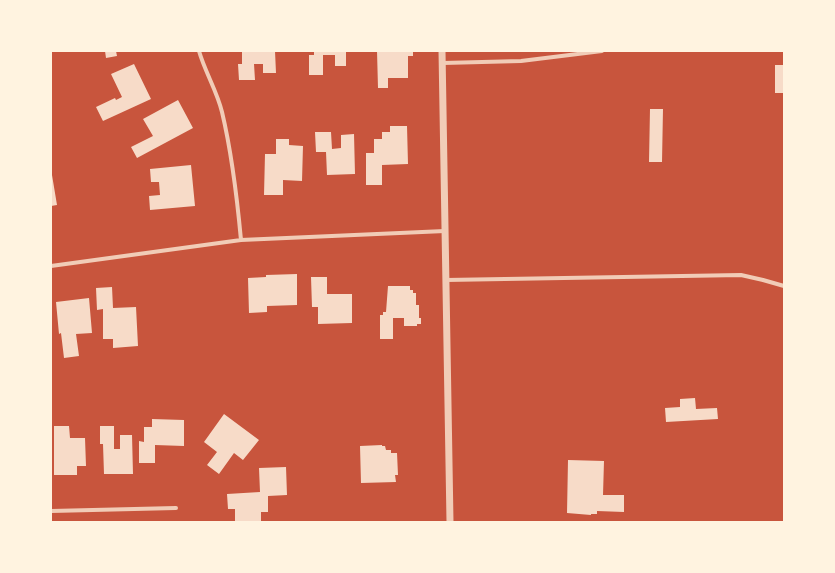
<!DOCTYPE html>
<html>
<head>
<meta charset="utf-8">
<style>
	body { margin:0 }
	#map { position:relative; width:835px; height:573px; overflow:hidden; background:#c8553d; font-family:"Fira Sans",sans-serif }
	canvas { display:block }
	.frame { position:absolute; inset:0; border:52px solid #fff3e0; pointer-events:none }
</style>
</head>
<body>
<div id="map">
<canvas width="835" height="573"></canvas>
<div class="frame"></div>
</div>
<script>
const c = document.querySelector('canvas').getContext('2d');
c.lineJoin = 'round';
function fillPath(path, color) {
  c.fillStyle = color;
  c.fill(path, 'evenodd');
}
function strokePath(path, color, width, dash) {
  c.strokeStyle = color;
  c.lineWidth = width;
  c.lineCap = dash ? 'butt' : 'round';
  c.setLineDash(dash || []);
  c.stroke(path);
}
const building = new Path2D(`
	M105,51h11l1,5 -11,2z
	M242,51h33l1,22h-13v-9h-9l1,16h-16l-1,-16h4z
	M314,51h32v15h-11v-11h-12v20h-14v-20h5z
	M377,51h36v5h-5v22h-20v10h-10z
	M134,64l17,35 -48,22 -7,-14 19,-9 1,2 6,-3 -11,-23z
	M775,65h9v28h-9z
	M178,100l15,28 -56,30 -6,-11 22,-11 -10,-17z
	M650,109h13l-1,53h-13z
	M390,126h17l1,38 -26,1v20h-16v-32h8v-14h8v-7h8z
	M315,132h16l1,17 9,-1v-13l13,-1 1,40 -28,1 -1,-23h-10z
	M276,139h13v6l14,1 -1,35 -19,-1v15h-19l1,-41h11z
	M191,165l4,41 -45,4 -1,-14 11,-1 -1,-13h-8l-1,-13z
	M51,169l6,36 -6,1z
	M297,274v31l-30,1v6l-18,1 -1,-35 18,-1v-2z
	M311,277h16v17h25v29l-34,1v-17h-6z
	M388,286h22v4h3v3h3v12h3v13h2v6h-4v2h-13v-8h-11v21h-13v-24h3v-3h3z
	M112,287l1,21 23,-1 2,39 -25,2v-9h-10v-30l-6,1 -1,-22z
	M89,298l3,35 -16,1 3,22 -15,2 -3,-25 -2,1 -3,-32z
	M695,398l1,11 21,-1 1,11 -52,3 -1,-14 15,-1v-8z
	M224,414l35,26 -16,20 -9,-7 -15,21 -12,-9 10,-13 -13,-10z
	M152,419l32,1v26l-29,-1v18h-16v-22l5,1v-15h8z
	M54,426h15l1,12h15l1,28h-9v9h-23z
	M100,426h14v23h6v-14h12l1,39h-29l-1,-30h-3z
	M382,445v1h3l1,4h5v3h6l1,22h-3l1,7 -35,1 -1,-37z
	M568,460l36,1 -1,34h21v17l-27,-1v3h-6v1l-24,-2z
	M286,467l1,28 -19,1v16h-7v10h-26v-13h-7l-1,-15 33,-2 -1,-24z`);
const minor = new Path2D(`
	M199,51c6,21 18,40 23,61 10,42 15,85 19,128
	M443,63l78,-2 81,-10
	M51,266l190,-26 204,-9
	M446,280l295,-5 22,5 21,6
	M51,511l125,-3`);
const tertiary = new Path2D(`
	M442,51l8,471`);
fillPath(building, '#f7dbc8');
strokePath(minor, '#f1ccb7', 4);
strokePath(tertiary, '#f1ccb7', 7);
</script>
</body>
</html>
